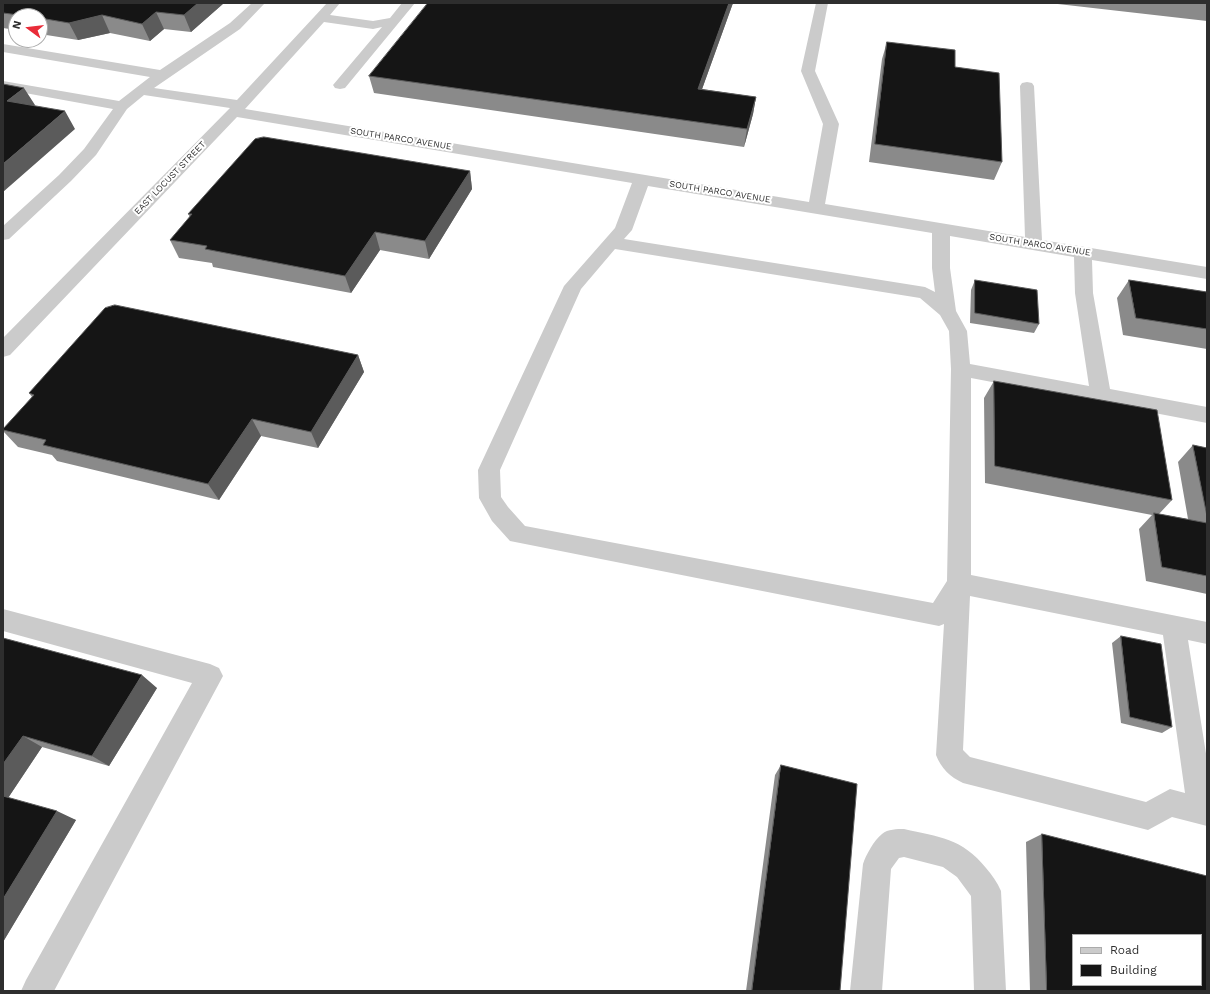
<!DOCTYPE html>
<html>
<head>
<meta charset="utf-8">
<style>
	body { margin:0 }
	#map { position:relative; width:1210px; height:994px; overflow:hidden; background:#fff; font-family:"Work Sans",sans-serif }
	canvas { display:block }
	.frame { position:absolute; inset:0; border:4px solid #2e2e2e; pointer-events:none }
	.legend { position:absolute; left:1072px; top:934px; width:130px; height:52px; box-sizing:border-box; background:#fff; border:1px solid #ababab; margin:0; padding:5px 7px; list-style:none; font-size:12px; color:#2e2e2e }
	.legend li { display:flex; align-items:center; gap:8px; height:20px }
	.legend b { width:20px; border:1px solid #ababab }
	.north { position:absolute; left:8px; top:8px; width:40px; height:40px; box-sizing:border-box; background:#fff; border:1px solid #ababab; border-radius:50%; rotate:285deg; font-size:11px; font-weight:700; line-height:16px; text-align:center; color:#2e2e2e }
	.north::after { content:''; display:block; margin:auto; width:14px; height:18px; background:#e92c39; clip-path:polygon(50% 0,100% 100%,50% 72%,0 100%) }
</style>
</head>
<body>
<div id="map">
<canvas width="1210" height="994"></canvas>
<div class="frame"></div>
<ul class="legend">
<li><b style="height:5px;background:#cbcbcb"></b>Road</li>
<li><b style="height:11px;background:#151515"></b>Building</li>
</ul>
<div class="north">N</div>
</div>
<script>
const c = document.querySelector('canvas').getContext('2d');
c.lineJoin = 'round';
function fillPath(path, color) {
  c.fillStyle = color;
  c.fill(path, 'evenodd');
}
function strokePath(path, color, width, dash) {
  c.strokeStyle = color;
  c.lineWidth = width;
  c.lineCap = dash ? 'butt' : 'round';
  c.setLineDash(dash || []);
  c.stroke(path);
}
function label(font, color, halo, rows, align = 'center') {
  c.font = font + ' "Work Sans",sans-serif';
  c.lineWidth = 4;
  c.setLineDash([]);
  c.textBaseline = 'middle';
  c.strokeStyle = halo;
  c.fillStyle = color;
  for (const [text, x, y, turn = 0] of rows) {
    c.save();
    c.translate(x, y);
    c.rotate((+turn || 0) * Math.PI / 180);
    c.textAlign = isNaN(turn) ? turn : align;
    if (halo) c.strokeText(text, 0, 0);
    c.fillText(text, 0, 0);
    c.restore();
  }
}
const minor = new Path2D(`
	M252,3h13l-25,26 -86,59 83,12 90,-97h13l-10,12 43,6 17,-3 12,-15h13l-70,85 -5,1 -5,-1 -2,-3 49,-58 -9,2 -49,-7 -79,87 564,93 14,-78 -22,-53 15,-68h12l-13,68 24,53 -14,80 200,33 -5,-151 2,-3 5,-1 5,1 2,3 8,154 165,27v12l-115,-19 1,33 17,96 97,18v16l-236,-45v197l236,47v22l-19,-4 19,120v66l-35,-9 -24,13 -185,-47c-13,-6 -22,-15 -27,-28l8,-131 -5,2 -429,-85 -18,-20 -13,-23 -1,-28 86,-184 51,-58 17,-45 -395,-66 -227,238 -7,2v-19l227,-230 -86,-13 -17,14 -31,46 -25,26 -62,58 -6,1v-14l56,-51 25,-26 29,-40 -110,-20v-8l116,20 31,-24 -147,-25v-8l157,26 70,-47zM648,186l284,47v35l3,24 -10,-5 -301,-48 8,-9zM950,236l124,21 1,36 14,93 -119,-22 -3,-33 -11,-20 -6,-43zM615,249l305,49 20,17 9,16 2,38 -4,212 -14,22 -408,-77 -17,-19 -7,-10 -1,-27 81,-181zM970,596l193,39 22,158 -15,-4 -24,13 -176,-45 -7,-7z
	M3,609l207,55 9,4 4,8 -169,315h-33l5,-11 166,-297 -189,-52z
	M904,829c35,8 58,9 82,39 6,7 11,14 15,23l5,100h-32l-3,-95 -14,-19 -14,-10 -39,-10 -5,1 -8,11 -9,122h-32l13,-127c3,-9 11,-24 19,-30 6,-5 15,-5 22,-5z`);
const wall = new Path2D(`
	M3,3h221l-33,29 -27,-3 -14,12 -40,-8 -32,7 -38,-6v-18h-24v14l-13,-2z
	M428,3h305l-31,86 54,8 -3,17 -9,33 -370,-54 -5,-17z
	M1049,3h158v18z
	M887,42l68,25 47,95 -8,18 -125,-18 13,-103z
	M470,171l2,18 -43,70 -49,-9 -29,43 -138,-26 -1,-4 -33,-5 -9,-18 20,-23 -2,-3z
	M975,280l64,44 -5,9 -64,-10 1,-33z
	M1129,280l78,12v57l-84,-14 -6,-37z
	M358,355l6,17 -46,76 -57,-12 -42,64 -162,-39 -5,-6 -34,-8 -15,-16v-2l29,-32 -3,-4z
	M994,381l178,119 -13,14 29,5 -10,-57 15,-17 14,3v146l-61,-13 -7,-52 13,-14 -167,-32 -1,-85z
	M1121,636l51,91 -10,6 -41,-10 -9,-80z
	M3,638l154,50 -48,78 -67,-19 -34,51 68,22 -73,122z
	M781,765l59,226h-94l29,-216z
	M1042,834l165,157h-177l-4,-149z`);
const shadedWall = new Path2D(`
	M198,3h26l-33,29 -7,-17z
	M729,3h4l-37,103 2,-17z
	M156,12l8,17 -14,12 -8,-17z
	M102,15l8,18 -32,7 -9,-17z
	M24,88l11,17 -17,14 -11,-18z
	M756,97l-3,17 -9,33 3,-18z
	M65,111l10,18 -72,63v-28z
	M470,171l2,18 -43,70 -4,-18z
	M375,232l5,18 -29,43 -6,-17z
	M358,355l6,17 -46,76 -7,-16z
	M252,419l9,17 -42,64 -11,-16z
	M142,675l15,13 -48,78 -17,-10z
	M23,736l19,11 -36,54 -3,-2v-35z
	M57,811l19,9 -73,122v-43z`);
const building = new Path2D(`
	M3,3h195l-14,12 -28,-3 -14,12 -40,-9 -33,8 -29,-5v-2h-14l-23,-3z
	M428,3h301l-31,86 58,8 -9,32 -378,-53z
	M887,42l68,8v17l44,6 3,89 -127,-18z
	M3,84l21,4 -17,13 58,10 -62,53z
	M264,137l206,34 -45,70 -50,-9 -30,44 -140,-27 2,-3 -37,-6 22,-26h-4l67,-75z
	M975,280l62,10 2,34 -64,-11z
	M1129,280l78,12v37l-71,-11z
	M115,305l243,50 -47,77 -59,-13 -44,65 -165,-39 3,-5 -43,-10v-1l31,-34 -5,-2 76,-85z
	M994,381l163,29 15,90 -177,-34z
	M1193,445l14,3v68z
	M1154,513l53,10v53l-45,-9z
	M1121,636l40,8 11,83 -42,-10z
	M3,638l139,37 -50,81 -69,-20 -20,28z
	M781,765l76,19 -17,207h-88z
	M3,796l54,15 -54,88z
	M1042,834l165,42v115h-160zM1073,935h128v50h-128z`);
const farStreetnames = [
	["SOUTH PARCO AVENUE",401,139,9],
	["EAST LOCUST STREET",170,178,-46],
	["SOUTH PARCO AVENUE",720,192,9],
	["SOUTH PARCO AVENUE",1040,245,9]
];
fillPath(minor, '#cbcbcb');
fillPath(wall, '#8a8a8a');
fillPath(shadedWall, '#5b5b5b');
fillPath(building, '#151515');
strokePath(building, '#5b5b5b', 1);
label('9px', '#2e2e2e', '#fff', farStreetnames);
</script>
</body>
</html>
